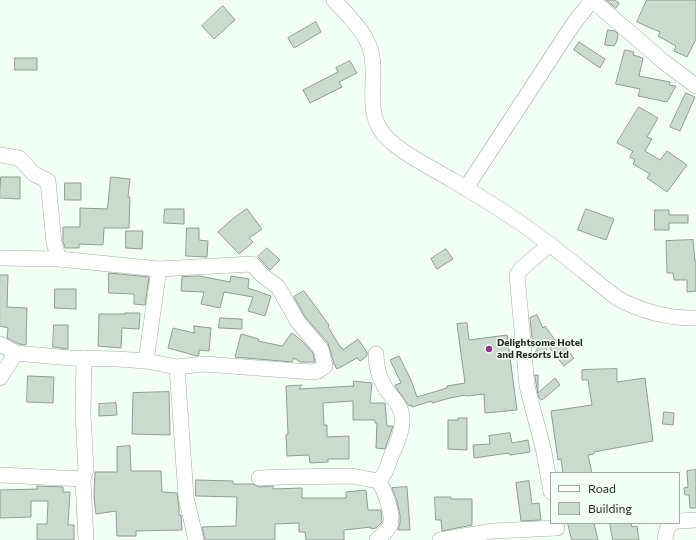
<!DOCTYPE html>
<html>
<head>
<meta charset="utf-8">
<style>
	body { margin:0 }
	#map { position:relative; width:696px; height:540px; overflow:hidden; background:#f2fff4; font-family:Commissioner,sans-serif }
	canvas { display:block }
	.legend { position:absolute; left:550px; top:472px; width:130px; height:52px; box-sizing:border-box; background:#f2fff4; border:1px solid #a0aba2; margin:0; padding:5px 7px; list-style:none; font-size:12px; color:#262c27 }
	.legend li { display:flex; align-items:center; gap:8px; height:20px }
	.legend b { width:20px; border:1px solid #a0aba2 }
</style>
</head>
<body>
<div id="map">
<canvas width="696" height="540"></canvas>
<ul class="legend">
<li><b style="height:5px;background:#fff"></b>Road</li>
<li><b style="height:11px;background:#cadacd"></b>Building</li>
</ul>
</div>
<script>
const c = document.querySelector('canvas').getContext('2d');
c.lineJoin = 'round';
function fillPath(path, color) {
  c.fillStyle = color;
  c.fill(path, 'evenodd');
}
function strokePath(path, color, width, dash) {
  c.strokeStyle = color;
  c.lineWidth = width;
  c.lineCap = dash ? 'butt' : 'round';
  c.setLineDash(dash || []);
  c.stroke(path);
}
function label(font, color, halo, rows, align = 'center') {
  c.font = font + ' Commissioner,sans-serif';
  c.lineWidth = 3;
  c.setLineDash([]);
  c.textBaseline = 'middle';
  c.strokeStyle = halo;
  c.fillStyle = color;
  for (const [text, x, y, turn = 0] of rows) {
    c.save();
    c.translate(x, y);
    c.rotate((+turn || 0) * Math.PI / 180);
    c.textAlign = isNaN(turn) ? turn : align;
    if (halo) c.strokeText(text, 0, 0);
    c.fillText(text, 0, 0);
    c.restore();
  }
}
const building = new Path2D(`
	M606,0h9l4,3 -3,5z
	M647,0h49v39l-9,18 -13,-6 2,-5 -18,-10 2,-4 -23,-10z
	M223,6l12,14 -21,19 -12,-13z
	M316,22l5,10 -27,16 -6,-10z
	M608,30l7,1 3,3 -1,7 -3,5 -9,-1z
	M579,42l26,17 -5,9 -26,-18z
	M625,50l9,2 -1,3 10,3 -4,18 31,6 -1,3 7,1 -9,16 -29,-6 2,-7 -24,-5z
	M15,58h22v12h-22z
	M350,61l7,12 -18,9 3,5 -32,16 -7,-13 35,-18 -2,-4z
	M686,93l9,4 -15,34 -10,-4z
	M639,107l19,11 -11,19 5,2 -7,12 15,9 7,-9 20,14 -20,27 -20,-14 3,-4 -17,-10 2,-4 -5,-3 3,-6 -16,-8z
	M1,177h19v22l-20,-1z
	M111,177l19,2 -2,18h2l-1,31h-25l-1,17 -24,-1v4h-14l-2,-7v-14h17v-19l27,1z
	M65,183h16v17h-16z
	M165,209h19v15l-20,-1z
	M247,209l15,20 -13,9 4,4 -14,12 -21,-22 13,-12z
	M586,209l28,10 -8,21 -28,-10z
	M655,210h14v5h19v8h-19v7h-14z
	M187,228h12v12l9,1 -1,16 -21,-1z
	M126,231h17l-1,18 -16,-1z
	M693,240l2,21h1v30l-9,1v-12h-13l-1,-7h-6l-1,-32z
	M267,248l13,12 -10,10 -12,-13z
	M446,249l7,10 -16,10 -6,-10z
	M109,273l40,4 -4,28 -11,-1v-10l-25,-1z
	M0,275h8l-1,32 20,1 -1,37 -7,-1 -12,-6 1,-10 -8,-2z
	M200,276l30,6 1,-6 18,3 -1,9 23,8 -6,20 -17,-5 5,-14 -29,-5 -4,16 -19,-4 3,-12 -23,-1 1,-14z
	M55,289h21v20l-21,-1z
	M304,291l25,34 -1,2 13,21h1l1,2 15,-11 9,13v4l-7,5 -3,-3 -20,11 -3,-5 -6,-21 -23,-26 -11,-20z
	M125,313h15l-1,16 -17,-1 -1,20 -23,-2 1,-32h26z
	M537,315l6,13 2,-2 15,21 3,-2 11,13 -10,8 -16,-20 -5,10 -8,-4 3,-4 -6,-10 -2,-20z
	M220,318l22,1v10l-23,-1z
	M467,323l2,17 38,-5 10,75 -32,3 -1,-19 -18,2v-1l-16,3 -18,5v-2l-20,6v-2l-3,1 -14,-20v-1l6,-2 -11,-23 9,-4 12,24 6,17 30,-9v-2l18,-3 -8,-59z
	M54,325h14v24l-15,-2z
	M194,326l17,2 -2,23 -10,-1v5l-2,1 -29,-8 5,-20 21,5z
	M292,333l10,8 11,12 2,9h-15l-6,-4 -2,4 -57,-5 6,-23 18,5 -1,2 24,5z
	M617,369v13l28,-4 8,63 -59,11v2l-6,1 4,18h-29l-2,-14 -3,1 -7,-49 41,-6 -4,-25h-6v-10z
	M535,375h3v18l17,-15 5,7 -18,15 -3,-2z
	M28,376l26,1 -1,26 -26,-1z
	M354,381l18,2 -2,20h15l2,23h6l-8,23 -9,-1 1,-25h-2v-3h-22v-19l-30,2 1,22h3v12l22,-1v23h-21v3l-18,1 -1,-8 -22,1 -1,-21 2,-1 -2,-48 16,-1 -3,4 54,-3z
	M169,392l1,43 -38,-1 1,-41z
	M116,403l1,12 -18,1v-12z
	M664,412l10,1 -1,12 -10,-1z
	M458,418h9v32l-19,-1v-29h10z
	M510,433l2,10 16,-3 2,12 -20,3 -1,-2 -35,5 -1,-13 17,-1 -1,-8z
	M130,446l1,25h30l1,21 15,1 2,14v8h2l1,15 -46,1v5h-19l-1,-25 -20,3 -2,-17 1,-25h22v-25z
	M696,470v38h-6l-1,-13h-4l-1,-7 4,-1 -1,-16z
	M196,480l37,1v3h20l6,3 14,-1v3l29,-1v10h44v-6l20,-2 2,20h13l1,12 -6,6 -5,1v-2l-27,3v10h-38l-1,-8h-6v-9l-24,1v16h-70l-3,-13 34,-1 1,-29 -41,-1z
	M529,481l3,23 7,-1 2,17 -20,1 -5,-38z
	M37,486l26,1v5h7l-2,33h6v15h-37v-16h10l1,-23h-17v16l-31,1v-28l37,-1z
	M407,487l3,43h-12l2,-7v-8l-3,-14 -5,-13z
	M435,497h16v2h21v26l-30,6 -1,-11h-5z
	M568,523h26l4,17h-26z
	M610,523h21l1,4 5,-1 2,14h-26z`);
const minor = new Path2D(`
	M334,0c15,17 35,34 38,57 4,24 -5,51 8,72 13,21 51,38 72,51 22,13 45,27 67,42 34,23 66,51 98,76 23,13 53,21 79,20
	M592,0l72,62 32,24
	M0,155l19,3 15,16 14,7 6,62 5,16
	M466,188l106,-162 20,-26
	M550,244l-29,25 -4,6 10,111 17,66 7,40
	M0,258l59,1 100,10 93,-5 10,11 16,12 20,35 23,27 4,17 -7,5 -6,1 -108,-8 -27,3 -31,-6 -29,-2 -47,-1 -54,-5 -16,-9
	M376,354c0,13 3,24 10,35 6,9 16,17 16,29 1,12 -5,26 -10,36 -5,11 -4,18 -14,27
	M84,358l-1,57 3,55 -3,9 3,61
	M146,361l13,-92
	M177,367l9,130 10,43
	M0,378l16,-25
	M0,475l83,4
	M259,478l24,-1 70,-1 25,5c7,9 16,35 12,45 -3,5 -9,10 -13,14
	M679,521l17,-1
	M440,540l53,-9 64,-3
	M665,540c1,-7 1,-14 8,-17`);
const markers = [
	[489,349,4,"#993194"]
];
const poiNames = [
	["Delightsome Hotel",497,343],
	["and Resorts Ltd",497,355]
];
fillPath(building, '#cadacd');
strokePath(building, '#909e92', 1);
strokePath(minor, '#9faea2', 16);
strokePath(minor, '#fff', 15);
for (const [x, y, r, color] of markers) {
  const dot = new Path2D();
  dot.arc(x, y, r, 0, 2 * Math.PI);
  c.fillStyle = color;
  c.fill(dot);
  strokePath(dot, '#f2fff4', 1.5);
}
label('bold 10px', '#262c27', '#f2fff4', poiNames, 'left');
</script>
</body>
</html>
